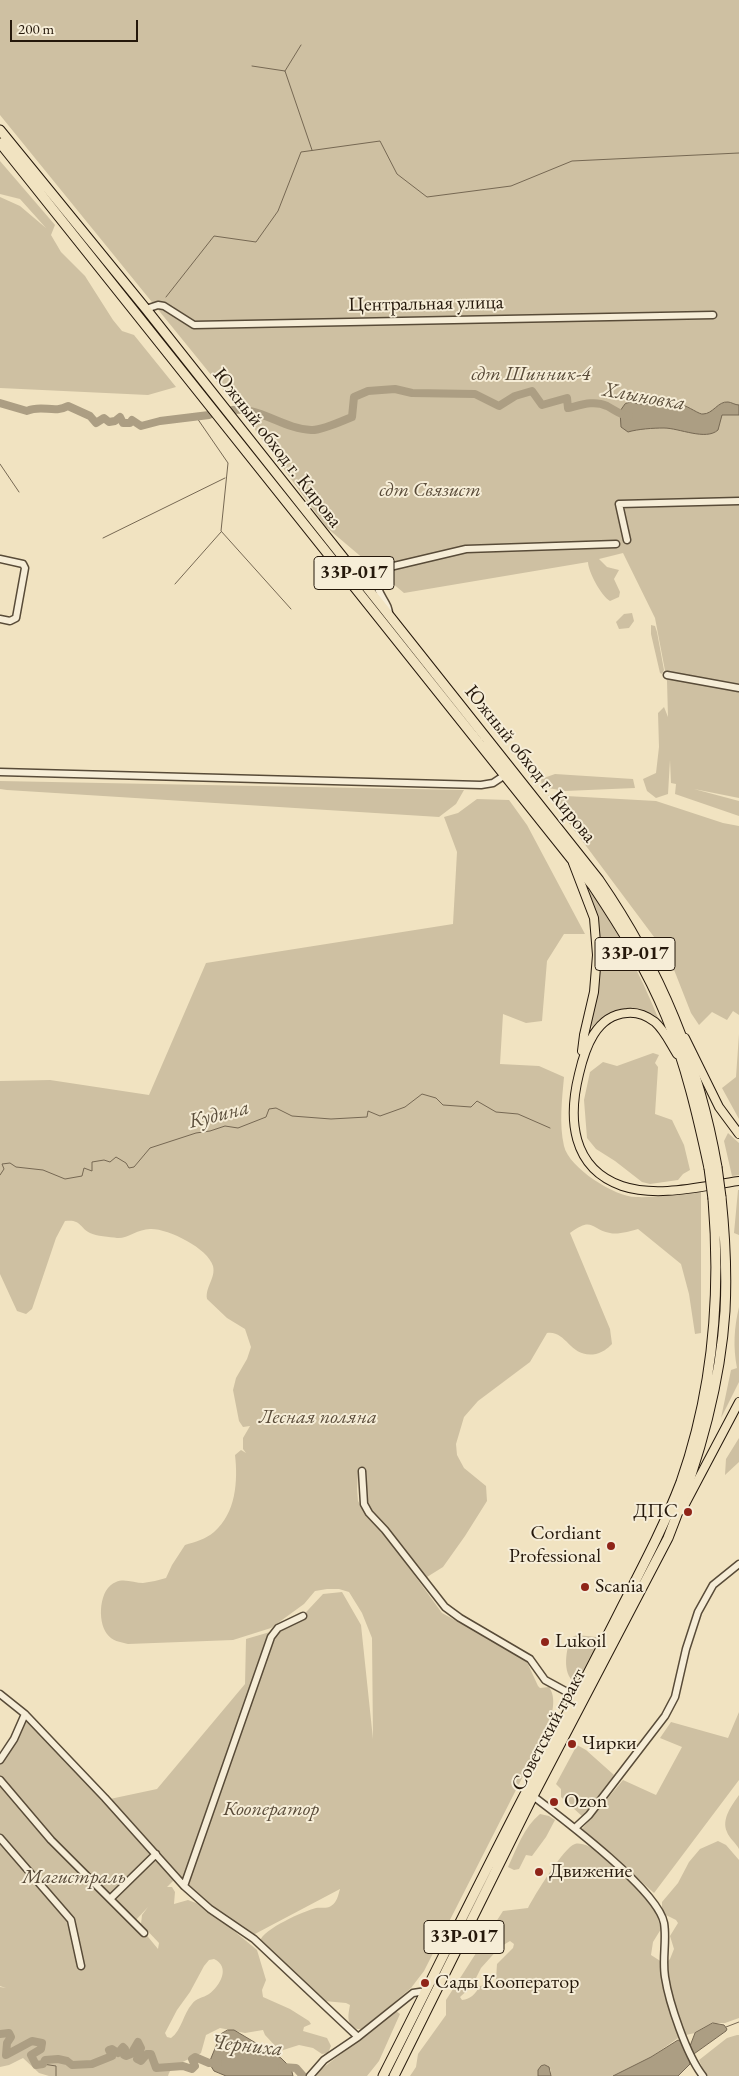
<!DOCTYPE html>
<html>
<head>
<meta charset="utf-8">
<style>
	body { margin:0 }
	#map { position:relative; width:739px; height:2076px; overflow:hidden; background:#f1e3c1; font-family:"EB Garamond",serif }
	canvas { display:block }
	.scale { position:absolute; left:10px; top:20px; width:128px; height:22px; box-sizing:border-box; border:2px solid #25180b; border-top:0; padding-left:6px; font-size:15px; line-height:18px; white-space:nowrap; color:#25180b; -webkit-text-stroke:4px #f6edd7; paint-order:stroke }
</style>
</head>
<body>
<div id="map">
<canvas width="739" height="2076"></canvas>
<div class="scale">200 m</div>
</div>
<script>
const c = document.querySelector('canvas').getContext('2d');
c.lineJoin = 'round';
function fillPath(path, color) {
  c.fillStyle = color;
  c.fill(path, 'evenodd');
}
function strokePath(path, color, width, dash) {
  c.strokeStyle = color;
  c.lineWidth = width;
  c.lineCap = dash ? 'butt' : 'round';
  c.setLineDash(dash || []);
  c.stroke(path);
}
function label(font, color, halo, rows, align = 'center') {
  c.font = font + ' "EB Garamond",serif';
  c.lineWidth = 4;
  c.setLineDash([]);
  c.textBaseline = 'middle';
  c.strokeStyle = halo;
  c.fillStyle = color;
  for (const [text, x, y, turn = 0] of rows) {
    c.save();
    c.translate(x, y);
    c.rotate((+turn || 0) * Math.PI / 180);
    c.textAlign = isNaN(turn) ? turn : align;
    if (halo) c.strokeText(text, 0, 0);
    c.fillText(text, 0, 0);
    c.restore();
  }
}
const green = new Path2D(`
	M0,0h739v798l-45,-9 45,12v15l-64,-22 1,-10 -5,-1 -1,-23 -2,34 -12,4 -9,-7 -4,-12 13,-6 3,-26 -1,-34 6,-6 4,10 -1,-36 -12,-63 -32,-65 -24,6 8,8 12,3 -5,9 6,13 -1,5 -9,4c-9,-5 -22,-30 -22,-39l-184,31 -78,-66 -75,-103 -251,-309z
	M0,161l55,64 -4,10 10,17 24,24 28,44 9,11 12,4 42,52 -28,8 -148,-7v-191l20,9 26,22 -26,-29 -20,-5z
	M632,613l2,8 -5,7 -10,1 -3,-7 8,-8z
	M651,625l4,1 2,6 7,38 -2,4 -2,-1 -9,-39z
	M555,774l78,5 2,9 -70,3 -23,-4 -1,-8z
	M0,781l464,9 -8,14 -17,13 -432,-27 -7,-1z
	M548,795l108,6 67,22 16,3v189l-6,-4 -6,9 -15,-8 -13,13 -8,-12 -22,-56z
	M477,799l32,1 18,25 58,109h-21l-17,27 -5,60 -16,2 -23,-9 -3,50 39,2 25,11c-2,22 -5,47 0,69 5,22 51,51 72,51 21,1 44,-4 65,-6v142l-6,1 -6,-40 -8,-30 -43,-35c-8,2 -20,6 -28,4 -20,-4 -17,-17 -40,0l40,96 2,15c-5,5 -9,8 -16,10 -26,5 -29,-24 -49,-21l-17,29 -52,39 -14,16 -8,27 1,11 7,13 22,18 1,15 -22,35 -22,31 -16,10 -60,-70 -3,-36 -6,2 -1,16 1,12 8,13 17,18 59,81 71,39 14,10 11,24 2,2 9,-1c8,11 3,28 -1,40l-124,244 -13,17 -48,41h-6c-11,-5 -9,-13 -7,-24l-4,-2 -22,-2 -64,-60c3,-12 44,-30 56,-33 5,-1 10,1 15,-2 6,-4 7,-10 9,-17l-87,46 -37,-23 -36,-33 -70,-80 47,-10 88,-105 1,-45 48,-14 29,-31 19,-2 19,33 12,114 -1,-101 -10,-25 -13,-21 -10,-3h-12l-12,2 -11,13 -33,24 -38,12 -105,4c-8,-2 -16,-3 -21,-10 -10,-13 -8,-46 9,-52 8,-4 19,1 27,1 8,-1 16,-3 23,-5l6,-13 13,-20c10,-3 21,-6 29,-13 22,-19 24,-51 21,-77l6,-5 5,3 -3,-4v-11l7,-12 -7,1 -4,-6 -6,-31 3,-12 11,-19 4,-12 -6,-18 -18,-11 -20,-19c-2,-12 9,-21 6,-33 -5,-18 -46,-38 -63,-37 -12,0 -23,10 -33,9 -7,-1 -21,-2 -27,-5 -11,-6 -9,-14 -25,-12l-9,17 -24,71 -6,5 -9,-3 -17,-37v-193l50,-1 99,15 57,-132 247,-39 4,-72 -13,-35 14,-4z
	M586,886c31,43 53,85 73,134 -26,-16 -45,-16 -67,7l-2,-3c13,-53 18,-86 -4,-138z
	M739,1034v85l-17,-31 14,-11z
	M653,1053l6,2 -4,8 3,4 -3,47 17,6 12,25 6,25 -7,4 -5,6 -28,4 -8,-2 -27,-21 -19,-12 -9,-11 -3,-38 6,-28 13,-10 14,4z
	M728,1133l11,10v32l-7,1 -8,-35z
	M738,1190h1v45l-5,-2z
	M739,1307v75l-18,36 10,-48 6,-2c-4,-21 -3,-40 2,-61z
	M739,1438v24l-14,13 1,-16z
	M577,1635l19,2 4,3 -22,45c-17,-9 -12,-32 -8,-47z
	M739,1712v68l-85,113 -72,-64 41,-49 33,15 26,-48 -22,-9 11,-16 57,16z
	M27,1717l147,163 -7,7h5l3,5 -1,12 14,-4 16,6 53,44 9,30 -4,10 1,7 27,12 19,12 2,3 -7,3 -1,4 24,7 4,8 -3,7 -6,1 -9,-6 -14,-3 -19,6 -15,-16 -2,-5 -18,3 -25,-5 -14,7 -5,18c-11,8 -29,9 -33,23h-119l-10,-3 -16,-15 -14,7 -9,2v-80l6,1 -6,-2v-233zM148,1907l-6,8 -1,9 18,19 -1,6 -23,-28zM214,1959c17,8 6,27 -5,35 -6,4 -13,4 -17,10 -9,10 -10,26 -21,34l-4,-1 -2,-4 12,-23 13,-18 14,-26 5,-6z
	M577,1745l9,5 28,25 -31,42 -22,-20v-8l-5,-5z
	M739,1795v54c-3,-6 -10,-11 -12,-17 -6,-13 5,-27 12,-37z
	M540,1814l9,2 6,4 -9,17 -14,19 -6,-1 -7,14 -5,1 -6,-3c9,-19 16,-40 32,-53z
	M718,1841l8,4 13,15v158l-14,5h-12l-18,10 -14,3 -30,21 -38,19h-62v-6l-4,-4 -9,7v3h-128l6,-9 2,-13 28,-39v-15l57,-89 25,-3c6,-12 36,-61 47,-64 19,-5 61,41 72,54 7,10 11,20 14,31l-8,13 -2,13 14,9 5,-5 4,-10 -4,-13 8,-13 -2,-3 -14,-7v-11l16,-19 11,-21 11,-13zM510,1941l4,3 -1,4 -16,16 -1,15 -2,5 -14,2c-5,8 -9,13 -18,14l-2,-3 12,-11 9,-18 19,-21z
	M396,2011l4,3 -21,47 -12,15h-51l3,-5z
	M737,2035h2v41h-33l-7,-16 28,-22z`);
const water = new Path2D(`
	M631,402c17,6 34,-1 51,3 6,1 18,10 21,9 10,0 15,-13 25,-12 3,0 7,3 11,3v10h-17l-4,15c-12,11 -39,-2 -54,-2 -11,0 -26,1 -36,4l-7,-5 -1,-16 5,-7z
	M713,2023l11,2 3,4 -1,2 -35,25 -1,8 -12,12h-65l38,-19 27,-17 12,6 5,-13z
	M228,2030h6l47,28 10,10 2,8h-67l-12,-5 -5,-8 12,-29z
	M545,2065l4,2 2,9h-13v-6l3,-4z`);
const stream = new Path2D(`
	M252,66l33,5 27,79
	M285,71l16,-26
	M166,297l48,-61 42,6 22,-31 23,-59 79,-11 17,33 30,23 84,-11 61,-25 167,-8
	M197,418l31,45 -7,68 70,78
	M0,464l19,28
	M103,538l122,-60
	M175,584l46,-52
	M0,1175l4,-6 -2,-5 8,-1 6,4 27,3 22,9 17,-3 2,-8 8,3v-9l12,-2 6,2 6,-5 10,6 3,5 5,-1 16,-19 46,-15 14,-2 15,-5 13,2 28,-11 3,-8 7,-1 16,8 39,3 36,-2 1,-6 12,5 14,-5 11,-4 17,-13 14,4 7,7 28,2 6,-6 19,11 22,2 32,14
	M726,2027l13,-5
	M43,2064l13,2v10`);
const river = new Path2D(`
	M0,403l27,8c15,-7 27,3 41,-5l22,10 6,7 8,-5 5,4 6,-1 5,-4 3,6h7l2,-3 9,6 19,-5 49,-6
	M228,411c29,-7 54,18 83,19 10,1 31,-9 41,-13l2,-20 14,-6 27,-2 17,4 63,1 24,12 16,-10 17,-5 10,14 25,-7 1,10c13,-3 26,-8 39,-2 8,4 13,9 22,10
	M0,2034l9,-1 2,4 -4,6 -1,12 26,-14 10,2 -1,6 -10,6 5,10 7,-1 2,-4 13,-1 9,2 5,4 20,-1 20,-8 -3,-6 3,-1 6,4 5,-6 2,2 -1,6 2,1 5,-2 7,-12 3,6 -4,11 4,2 6,-7h4l5,14 27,-2 9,3 3,-3 -3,-7 3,-2 14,6h9
	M282,2067l14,1 7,8`);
const minor = new Path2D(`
	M146,309l12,-4 6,1 30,19 519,-10
	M627,540l-8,-36 120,-3
	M0,559l23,5 2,4 -9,50 -6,3 -10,-2
	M389,616c1,-14 -13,-21 -13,-38l8,-8 10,-4 72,-17 150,-5
	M667,675l72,13
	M0,772l481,13 12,-2 12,-8
	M362,1471l2,33 5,9 16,17 60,77 15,11 70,41 15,21 22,12 8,8
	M0,1694l25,20 80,84 79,88 26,23 44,30 104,98
	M0,1760l14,-21 11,-25
	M0,1780l51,60 59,59 46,-45
	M533,1796c29,22 125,94 131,127 3,17 -2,36 1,54 4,26 22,79 38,99
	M575,1828l14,-13 76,-99 10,-19 11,-48 12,-37 15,-27 26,-21
	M0,1838l71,82 10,46
	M184,1886l87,-249 7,-9 25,-12
	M110,1899l34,34
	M310,2076l14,-16 34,-23 55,-44 13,-2`);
const major = new Path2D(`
	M573,863l21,55 3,37 -3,37 -10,43 -2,16
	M685,1038l34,69 20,27
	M677,1054c-7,-11 -12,-23 -22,-32 -8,-6 -18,-10 -28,-9 -31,2 -42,35 -48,61 -11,44 -8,94 43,112 36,12 80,0 117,-5
	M682,1510l57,-108`);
const highway = new Path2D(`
	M0,130l146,179 453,571c60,87 100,182 118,287
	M0,143l593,743c28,42 54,84 73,130 20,49 32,101 43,152
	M383,2076c55,-108 107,-217 164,-324 26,-50 52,-99 77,-149 20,-39 41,-79 57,-121 32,-91 40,-187 32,-283
	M394,2076l139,-280 135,-258c29,-72 52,-149 57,-227 2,-38 0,-76 -4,-114`);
const highwayBridge = new Path2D(`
	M717,1167l4,30
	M709,1168l4,31`);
const markers = [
	[688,1512,5,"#8f2418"],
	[611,1546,5,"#8f2418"],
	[585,1587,5,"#8f2418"],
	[545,1642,5,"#8f2418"],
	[572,1744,5,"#8f2418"],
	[554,1802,5,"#8f2418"],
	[539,1872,5,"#8f2418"],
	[425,1983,5,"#8f2418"]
];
const shields = [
	[354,573,80],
	[635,954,80],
	[464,1937,80]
];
const shieldNames = [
	["33Р-017",354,573],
	["33Р-017",635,954],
	["33Р-017",464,1937]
];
const streetNames = [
	["Центральная улица",426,304,-1],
	["Южный обход г. Кирова",277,448,52],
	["Южный обход г. Кирова",530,764,51],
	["Советский тракт",549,1730,-62]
];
const parkNames = [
	["сдт Шинник-4",531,375],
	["сдт Связист",430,491],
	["Лесная поляна",318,1418],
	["Кооператор",271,1810],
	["Магистраль",74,1878]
];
const poiNames = [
	["ДПС",678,1512,"right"],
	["Cordiant",601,1534,"right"],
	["Professional",601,1557,"right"],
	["Scania",595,1587],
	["Lukoil",555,1642],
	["Чирки",582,1744],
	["Ozon",564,1802],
	["Движение",549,1872],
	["Сады Кооператор",435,1983]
];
const waterNames = [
	["Хлыновка",644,397,10],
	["Кудина",219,1115,-14],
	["Черниха",247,2046,6]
];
fillPath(green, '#cec0a2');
fillPath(water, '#ac9e83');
strokePath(water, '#766853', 1);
strokePath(stream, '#766853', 1);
strokePath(river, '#ac9e83', 8);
strokePath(minor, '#584b38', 9);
strokePath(major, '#25180b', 10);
strokePath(highway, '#25180b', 11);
strokePath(minor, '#f6edd7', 6);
strokePath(major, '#f1e3c1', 8);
strokePath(highway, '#f1e3c1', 9);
strokePath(highwayBridge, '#25180b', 11, []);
strokePath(highwayBridge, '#f1e3c1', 9);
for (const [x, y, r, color] of markers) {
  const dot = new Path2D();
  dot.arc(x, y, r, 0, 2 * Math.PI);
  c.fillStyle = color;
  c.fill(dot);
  strokePath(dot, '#f6edd7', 2);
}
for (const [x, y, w] of shields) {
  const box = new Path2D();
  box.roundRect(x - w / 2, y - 16.5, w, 33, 4);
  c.fillStyle = '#f6edd7';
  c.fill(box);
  strokePath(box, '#25180b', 1);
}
label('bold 19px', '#25180b', null, shieldNames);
label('20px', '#25180b', '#f6edd7', streetNames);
label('italic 20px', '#584a38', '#f6edd7', parkNames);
label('20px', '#25180b', '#f6edd7', poiNames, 'left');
label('italic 21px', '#5b4e3b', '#f6edd7', waterNames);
</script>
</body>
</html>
